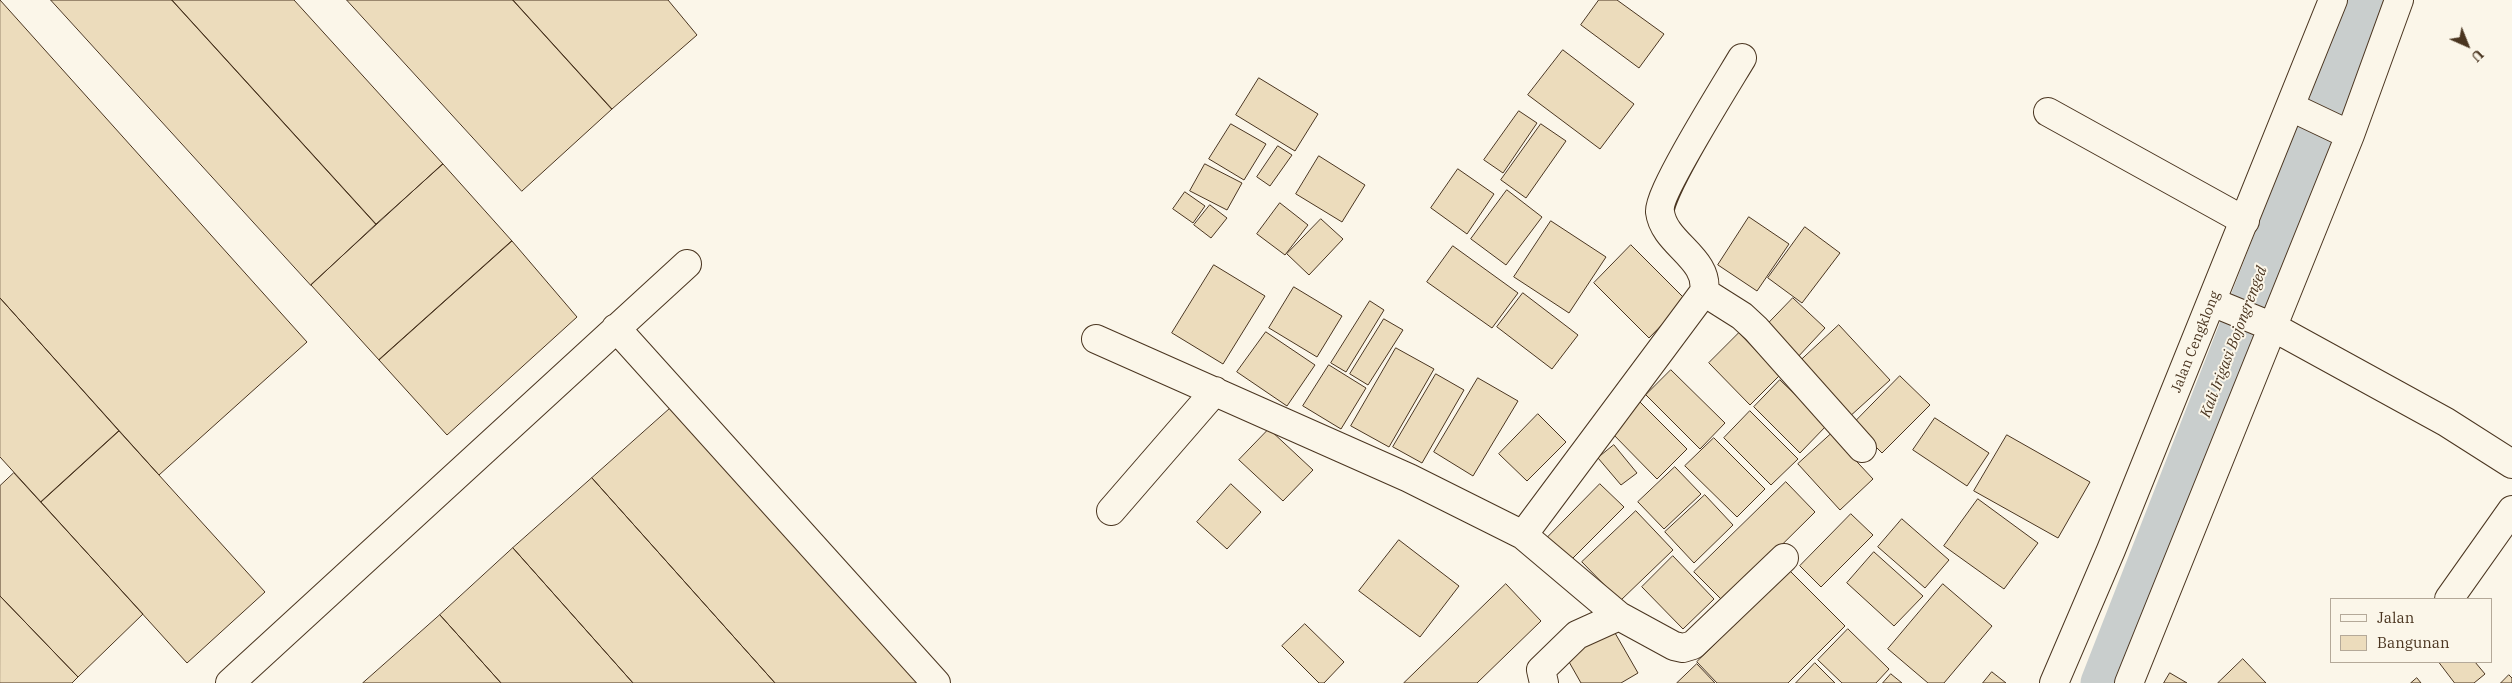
<!DOCTYPE html>
<html>
<head>
<meta charset="utf-8">
<style>
	body { margin:0 }
	#map { position:relative; width:2512px; height:683px; overflow:hidden; background:#fbf6e9; font-family:"IBM Plex Serif",serif }
	canvas { display:block }
	.legend { position:absolute; left:2330px; top:598px; width:162px; height:65px; box-sizing:border-box; background:#fbf6e9; border:1px solid #b4a999; margin:0; padding:6px 9px; list-style:none; font-size:15px; color:#4a3520 }
	.legend li { display:flex; align-items:center; gap:10px; height:25px }
	.legend b { width:25px; border:1px solid #b4a999 }
	.north { position:absolute; left:2442px; top:20px; width:50px; height:50px; -webkit-text-stroke:4px #fbf6e9; paint-order:stroke; rotate:136deg; font-size:14px; font-weight:700; line-height:20px; text-align:center; color:#4a3520 }
	.north::after { content:''; display:block; margin:auto; width:18px; height:22px; background:#4a3520; clip-path:polygon(50% 0,100% 100%,50% 72%,0 100%) }
</style>
</head>
<body>
<div id="map">
<canvas width="2512" height="683"></canvas>
<ul class="legend">
<li><b style="height:6px;background:#fbf6e9"></b>Jalan</li>
<li><b style="height:14px;background:#ecdcbc"></b>Bangunan</li>
</ul>
<div class="north">U</div>
</div>
<script>
const c = document.querySelector('canvas').getContext('2d');
c.lineJoin = 'round';
function strokePath(path, color, width, dash) {
  c.strokeStyle = color;
  c.lineWidth = width;
  c.lineCap = dash ? 'butt' : 'round';
  c.setLineDash(dash || []);
  c.stroke(path);
}
function fillPath(path, color) {
  c.fillStyle = color;
  c.fill(path, 'evenodd');
}
function label(font, color, halo, rows, align = 'center') {
  c.font = font + ' "IBM Plex Serif",serif';
  c.lineWidth = 4;
  c.setLineDash([]);
  c.textBaseline = 'middle';
  c.strokeStyle = halo;
  c.fillStyle = color;
  for (const [text, x, y, turn = 0] of rows) {
    c.save();
    c.translate(x, y);
    c.rotate((+turn || 0) * Math.PI / 180);
    c.textAlign = isNaN(turn) ? turn : align;
    if (halo) c.strokeText(text, 0, 0);
    c.fillText(text, 0, 0);
    c.restore();
  }
}
const canal = new Path2D(`
	M2101,683l267,-683`);
const building = new Path2D(`
	M0,0l307,342 -148,133 -159,-177z
	M51,0h121l204,224 -65,61z
	M172,0h122l149,164 -67,60z
	M347,0h166l99,109 -90,82z
	M513,0h155l29,35 -85,74z
	M1599,0h18l47,34 -25,34 -58,-43z
	M1563,50l71,54 -34,45 -72,-54z
	M1259,78l59,36 -23,37 -59,-36z
	M1519,111l18,12 -34,50 -19,-13z
	M1231,124l35,20 -22,36 -35,-21z
	M1541,124l25,17 -40,57 -25,-18z
	M1278,146l14,9 -22,31 -13,-9z
	M1319,156l46,29 -23,37 -46,-28z
	M443,164l69,77 -133,119 -68,-75z
	M1205,164l37,19 -15,27 -37,-19z
	M1458,169l36,25 -27,40 -36,-26z
	M1507,190l35,27 -36,48 -35,-26z
	M1185,192l20,14 -12,17 -20,-14z
	M1280,203l28,22 -23,30 -28,-21z
	M1210,205l17,13 -16,20 -17,-13z
	M1749,217l40,27 -32,47 -39,-26z
	M1321,219l22,20 -34,36 -22,-21z
	M1551,221l55,36 -37,56 -55,-36z
	M1805,227l35,26 -38,50 -34,-25z
	M512,241l65,76 -130,118 -68,-75z
	M1631,245l55,55 -37,38 -55,-55z
	M1453,246l65,47 -26,35 -65,-46z
	M1214,265l51,31 -42,68 -51,-31z
	M1294,287l48,29 -25,41 -48,-29z
	M1523,293l55,42 -26,34 -55,-42z
	M0,298l119,133 -78,71 -41,-45z
	M1793,298l32,30 -29,31 -32,-31z
	M1370,301l14,9 -38,62 -15,-9z
	M1384,319l19,11 -35,55 -18,-11z
	M1839,325l51,55 -42,38 -51,-54z
	M1266,332l49,33 -28,41 -50,-34z
	M1739,333l41,42 -30,30 -41,-42z
	M1396,348l38,21 -45,78 -38,-21z
	M1329,365l37,23 -25,41 -38,-23z
	M1671,370l54,53 -25,26 -54,-54z
	M1436,374l28,16 -42,73 -29,-16z
	M1900,376l30,29 -48,48 -29,-29z
	M1478,378l40,23 -45,75 -39,-24z
	M1780,380l47,45 -27,28 -46,-46z
	M1640,402l47,47 -30,30 -47,-48z
	M674,405l249,278h-148l-183,-205z
	M1750,411l48,48 -27,26 -47,-47z
	M1538,414l28,28 -39,39 -28,-27z
	M1935,418l54,35 -22,33 -54,-36z
	M1269,429l44,41 -30,31 -44,-41z
	M119,431l146,161 -78,71 -146,-161z
	M1831,434l42,45 -33,31 -42,-46z
	M2007,435l83,47 -32,56 -84,-47z
	M1714,438l51,51 -28,28 -52,-51z
	M1614,445l23,28 -16,12 -23,-27z
	M1675,467l26,27 -37,35 -26,-27z
	M14,473l129,141 -65,63 -78,-81v-110z
	M592,478l183,205h-142l-120,-135z
	M1786,482l29,30 -91,90 -30,-30z
	M1231,484l30,28 -34,37 -30,-27z
	M1600,484l24,23 -53,53 -24,-22z
	M1705,495l28,30 -39,38 -29,-31z
	M1978,499l60,44 -34,46 -60,-43z
	M1636,511l37,39 -53,51 -38,-39z
	M1851,514l22,21 -52,52 -21,-21z
	M1902,519l47,41 -24,28 -47,-41z
	M1399,540l60,46 -39,51 -61,-46z
	M513,548l120,135h-132l-61,-68z
	M1874,552l49,44 -29,30 -47,-43z
	M1673,556l41,43 -31,30 -41,-42z
	M1790,571l55,55 -57,57h-71l-20,-21z
	M1506,584l35,37 -64,62h-73z
	M1943,584l49,42 -48,57h-16l-40,-34z
	M0,596l78,81 -6,6h-72z
	M440,615l61,68h-138z
	M1305,624l39,38 -20,21h-5l-37,-37z
	M1611,626l27,47 -17,10h-40l-17,-30z
	M1848,629l41,40 -13,14h-34l-24,-23z
	M2243,659l23,24h-48z
	M2439,662h36l10,12 -11,9h-19z
	M1815,663l20,20h-39z
	M1697,664l18,19h-38z
	M1992,672l14,11h-23z
	M2170,673l17,10h-23z
	M1891,674l11,9h-19z
	M2509,675l3,3v5h-11z
	M2417,678l4,5h-10z`);
const minor = new Path2D(`
	M2291,107l59,28
	M2048,112l197,109
	M1704,292l38,24 14,13 106,119
	M2212,302l61,25 173,95 66,42
	M616,328l320,355
	M1096,339l313,139 114,57 96,81 -42,19 -36,35 3,13
	M1111,511l104,-120
	M1523,535l181,-243c6,-34 -40,-48 -44,-80 -3,-18 69,-132 82,-154
	M2449,599l63,-89
	M1619,616l55,30 9,2 10,-3 91,-87
	M230,683l457,-419
	M2129,683l221,-548 49,-135`);
const major = new Path2D(`
	M2054,683l57,-133 222,-550`);
const streetNames = [
	["Jalan Cengklong",2196,342,-68]
];
const waterNames = [
	["Kali Irigasi Bojongrenged",2234,342,-69]
];
strokePath(canal, '#c9cecd', 41);
fillPath(building, '#ecdcbc');
strokePath(building, '#4a3520', 1);
strokePath(minor, '#4a3520', 30);
strokePath(major, '#4a3520', 30);
strokePath(minor, '#fbf6e9', 28);
strokePath(major, '#fbf6e9', 28);
label('14px', '#4a3520', '#fbf6e9', streetNames);
label('italic 15px', '#4a3520', '#fbf6e9', waterNames);
</script>
</body>
</html>
